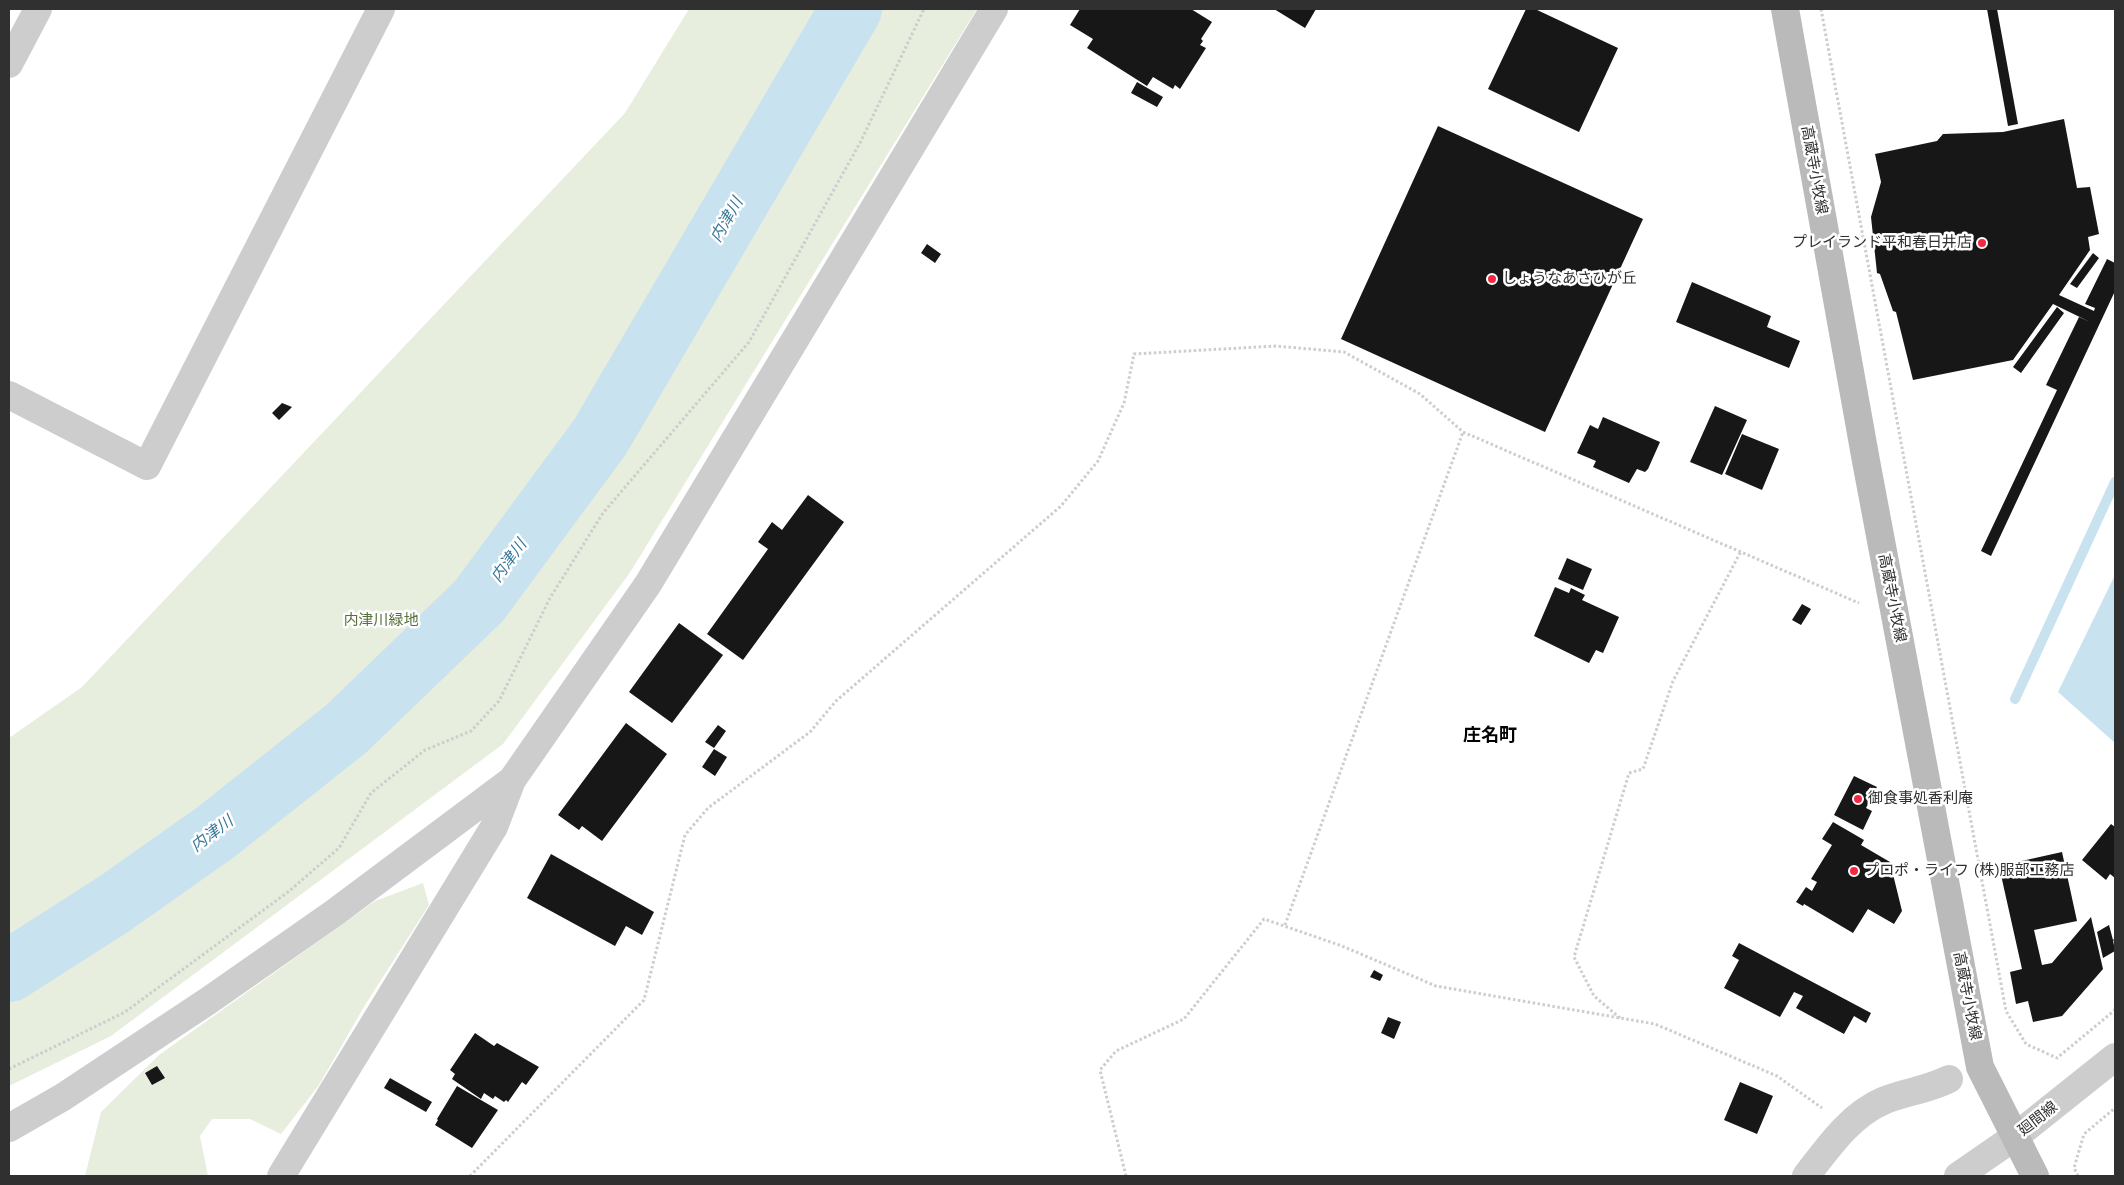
<!DOCTYPE html>
<html>
<head>
<meta charset="utf-8">
<style>
	body { margin:0 }
	#map { position:relative; width:2124px; height:1185px; overflow:hidden; background:#fff; font-family:"Work Sans",sans-serif }
	canvas { display:block }
	.frame { position:absolute; inset:0; border:10px solid #303030; pointer-events:none }
</style>
</head>
<body>
<div id="map">
<canvas width="2124" height="1185"></canvas>
<div class="frame"></div>
</div>
<script>
const c = document.querySelector('canvas').getContext('2d');
c.lineJoin = 'round';
function fillPath(path, color) {
  c.fillStyle = color;
  c.fill(path, 'evenodd');
}
function strokePath(path, color, width, dash) {
  c.strokeStyle = color;
  c.lineWidth = width;
  c.lineCap = dash ? 'butt' : 'round';
  c.setLineDash(dash || []);
  c.stroke(path);
}
function label(font, color, halo, rows, align = 'center') {
  c.font = font + ' "Work Sans","Noto Sans JP",sans-serif';
  c.lineWidth = 5;
  c.setLineDash([]);
  c.textBaseline = 'middle';
  c.strokeStyle = halo;
  c.fillStyle = color;
  for (const [text, x, y, turn = 0] of rows) {
    c.save();
    c.translate(x, y);
    c.rotate((+turn || 0) * Math.PI / 180);
    c.textAlign = isNaN(turn) ? turn : align;
    if (halo) c.strokeText(text, 0, 0);
    c.fillText(text, 0, 0);
    c.restore();
  }
}
const green = new Path2D(`
	M689,9h288l-348,565 -126,170 -392,292 -102,50v-348l73,-51 543,-574z
	M423,883l6,22 -64,100 -46,80 -38,49 -31,-15h-38l-12,17 8,40h-123l16,-64 58,-57 216,-154z`);
const water = new Path2D(`
	M2115,575v168l-57,-51z`);
const stream = new Path2D(`
	M2015,699l100,-217`);
const river = new Path2D(`
	M9,971l105,-67 102,-72 130,-103 133,-128 121,-164 251,-428`);
const building = new Path2D(`
	M1080,9h111l21,13 -11,17 2,2 -3,4 6,3 -26,41 -5,-4 -2,4 -20,-12 -6,9 -60,-38 6,-9 -23,-14z
	M1274,9h42l-11,19z
	M1526,9h9l83,39 -39,84 -91,-43z
	M1987,9h10l21,115 -10,2z
	M1137,82l26,15 -6,10 -26,-14z
	M2064,119l13,69 13,-1 9,47 -11,3 2,13 -31,45 35,16 1,-3 -10,-4 22,-45 8,4v28l-124,265 -10,-5 76,-161 -11,-5 33,-68 11,5 -37,-18 -40,56 -100,20 -17,-68 -3,-1 -13,-37 -3,-1 -6,-56 10,-35 -6,-28 62,-13 6,-7 60,-2z
	M1438,126l205,93 -98,213 -204,-93z
	M927,244l14,10 -6,9 -14,-10z
	M2093,253l6,5 -22,30 -7,-4z
	M1692,282l79,34 -4,11 33,14 -11,27 -113,-46z
	M2057,307l7,6 -43,60 -8,-6z
	M282,403l10,4 -13,13 -7,-7z
	M1715,406l32,14 -25,55 -32,-13z
	M1603,417l57,25 -12,27 -3,3 -8,-3 -8,14 -36,-16 3,-6 -19,-8 13,-28 8,4z
	M1742,434l37,15 -17,41 -37,-16z
	M808,495l36,27 -101,138 -36,-26 61,-85 -10,-7 14,-20 10,8z
	M1567,558l25,11 -9,21 -25,-11z
	M1555,587l14,6 2,-5 14,7 -3,5 37,17 -16,36 -7,-3 -7,13 -55,-27z
	M1802,604l9,5 -10,16 -9,-5z
	M679,623l44,32 -51,68 -43,-31z
	M626,723l41,31 -65,87 -20,-15 -3,4 -21,-15z
	M718,725l8,6 -12,17 -9,-6z
	M714,749l13,8 -12,19 -13,-9z
	M1854,776l23,11 -3,5 3,2 -6,11 -3,-1 -2,4 6,3 -9,19 -29,-15z
	M1833,822l31,18 -3,5 29,17 12,49 -8,13 -26,-15 -15,24 -49,-29 -1,2 -7,-4 10,-15 6,4 5,-9 -6,-3 21,-34 -10,-6z
	M2111,824l4,3v51l-5,-4 -4,6 -24,-20z
	M2062,852l15,69 -43,9 8,35 10,-2 39,-46 12,52 -41,47 -29,6 -5,-21 -12,3 -6,-32 12,-3 -23,-103z
	M551,854l103,58 -12,23 -16,-9 -11,20 -88,-48z
	M2109,925l4,15 2,-2v4l-2,-2 2,11 -12,7 -6,-26z
	M1739,943l132,70 -5,10 -12,-7 -10,18 -48,-26 7,-12 -9,-4 -14,25 -56,-29 15,-28 -7,-4z
	M1374,970l9,5 -3,6 -10,-4z
	M1388,1017l13,5 -7,17 -13,-6z
	M475,1033l19,13 3,-3 42,24 -13,18 -4,-3 -14,20 -2,-2 -2,2 -9,-6 -2,3 -9,-6 -3,6 -29,-20 3,-5 -5,-4z
	M157,1066l8,12 -13,7 -7,-12z
	M390,1078l42,24 -6,10 -42,-24z
	M1740,1082l33,14 -16,38 -33,-14z
	M457,1086l41,24 -26,38 -37,-23 3,-5 -1,-1z`);
const path = new Path2D(`
	M1821,9l185,1002 20,33 31,14 58,-48
	M1285,925l178,-493
	M1620,1018l-26,-22 -20,-39 55,-184 14,-4 30,-88 68,-130
	M9,1069l116,-57 163,-120 51,-44 32,-55 54,-43 46,-19 28,-30 51,-103 53,-85 146,-171 112,-201 63,-132
	M470,1176l174,-176 41,-165 23,-27 102,-76 26,-31 225,-195 37,-45 26,-58 10,-49 142,-8 68,6 76,42 43,38 396,171
	M1126,1176l-26,-106 16,-19 68,-32 80,-100 78,27 94,40 219,38 122,52 45,32
	M2078,1176l-4,-8 10,-34 31,-26`);
const minor = new Path2D(`
	M9,64l29,-55
	M9,395l138,71 234,-457
	M9,1128l54,-31 145,-96 126,-88 178,-133 136,-196 346,-575
	M281,1176l213,-349 18,-47
	M1806,1176c21,-27 44,-61 77,-75 21,-9 45,-11 66,-22`);
const tertiary = new Path2D(`
	M1958,1176l58,-40 99,-79`);
const secondary = new Path2D(`
	M1785,9l81,452 114,606 55,109`);
const markers = [
	[1982,243,5,"#f22840"],
	[1492,279,5,"#f22840"],
	[1858,799,5,"#f22840"],
	[1854,871,5,"#f22840"]
];
const streetNames = [
	["高蔵寺小牧線",1814,170,80],
	["高蔵寺小牧線",1892,598,79],
	["高蔵寺小牧線",1967,996,79],
	["廻間線",2038,1119,-38]
];
const poiNames = [
	["プレイランド平和春日井店",1972,243,"right"],
	["しょうなあさひが丘",1502,279],
	["御食事処香利庵",1868,799],
	["プロポ・ライフ (株)服部工務店",1864,871]
];
const parkNames = [
	["内津川緑地",381,621]
];
const waterNames = [
	["内津川",727,220,-60],
	["内津川",509,561,-54],
	["内津川",212,834,-37]
];
const quarterNames = [
	["庄名町",1490,736]
];
fillPath(green, '#e7eede');
fillPath(water, '#c9e2ef');
strokePath(stream, '#c9e2ef', 10);
strokePath(river, '#c9e2ef', 62);
fillPath(building, '#171717');
strokePath(path, '#cdcdcd', 3, [2.5, 2.5]);
strokePath(minor, '#cdcdcd', 28);
strokePath(tertiary, '#cdcdcd', 28);
strokePath(secondary, '#bababa', 28);
for (const [x, y, r, color] of markers) {
  const dot = new Path2D();
  dot.arc(x, y, r, 0, 2 * Math.PI);
  c.fillStyle = color;
  c.fill(dot);
  strokePath(dot, '#fff', 2);
}
label('15px', '#303030', '#fff', streetNames);
label('15px', '#303030', '#fff', poiNames, 'left');
label('15px', '#56703a', '#fff', parkNames);
label('italic 16px', '#377899', '#fff', waterNames);
label('bold 18px', '#000', '#fff', quarterNames);
</script>
</body>
</html>
